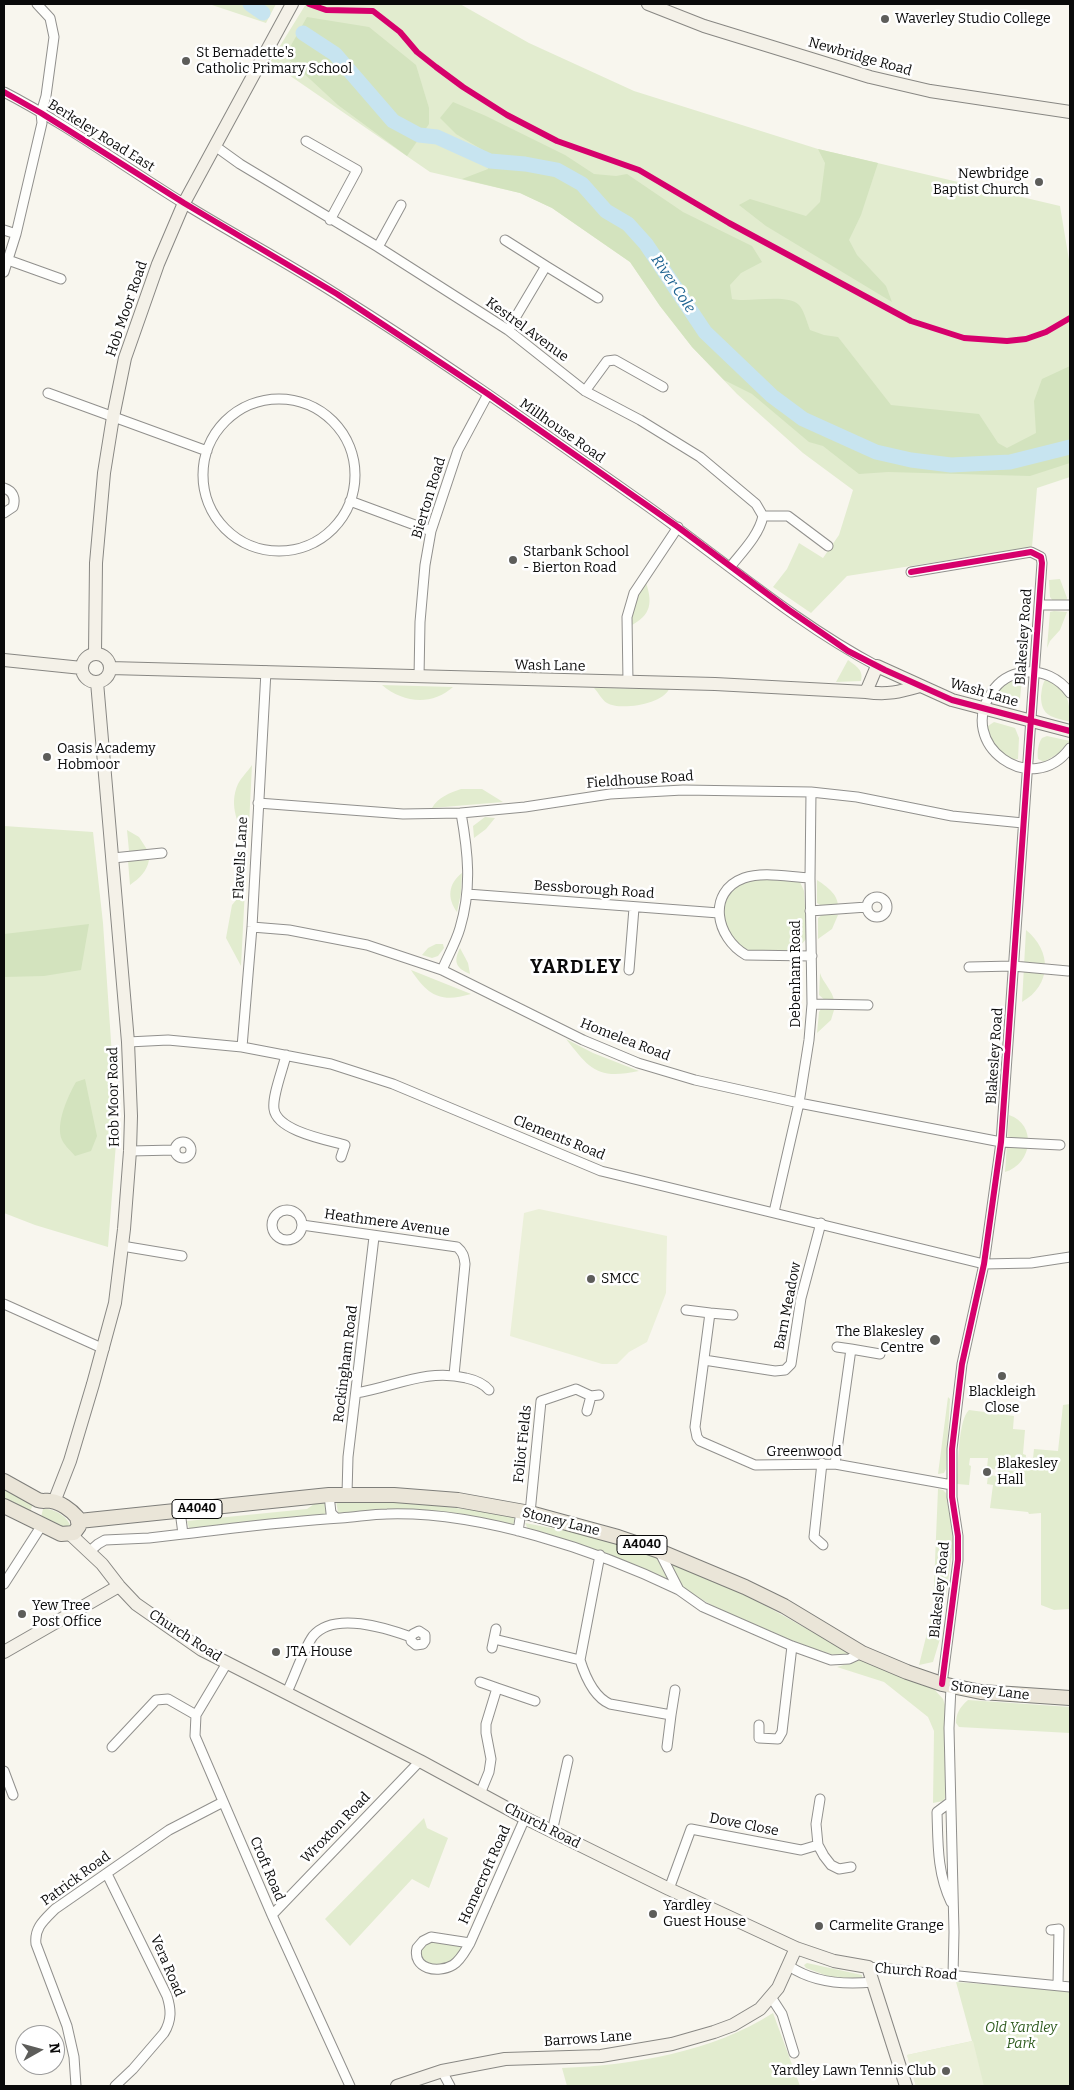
<!DOCTYPE html>
<html>
<head>
<meta charset="utf-8">
<style>
	body { margin:0 }
	#map { position:relative; width:1074px; height:2090px; overflow:hidden; background:#f8f6ee; font-family:Bitter,serif }
	canvas { display:block }
	.frame { position:absolute; inset:0; border:5px solid #0a0a0a; pointer-events:none }
	.north { position:absolute; left:15px; top:2025px; width:50px; height:50px; box-sizing:border-box; background:#fff; border:1px solid #9d9d9d; border-radius:50%; rotate:83deg; font-size:14px; font-weight:700; line-height:20px; text-align:center; color:#0a0a0a }
	.north::after { content:''; display:block; margin:auto; width:18px; height:22px; background:#5d5d5a; clip-path:polygon(50% 0,100% 100%,50% 72%,0 100%) }
</style>
</head>
<body>
<div id="map">
<canvas width="1074" height="2090"></canvas>
<div class="frame"></div>
<div class="north">N</div>
</div>
<script>
const c = document.querySelector('canvas').getContext('2d');
c.lineJoin = 'round';
function fillPath(path, color) {
  c.fillStyle = color;
  c.fill(path, 'evenodd');
}
function strokePath(path, color, width, dash) {
  c.strokeStyle = color;
  c.lineWidth = width;
  c.lineCap = dash ? 'butt' : 'round';
  c.setLineDash(dash || []);
  c.stroke(path);
}
function label(font, color, halo, rows, align = 'center') {
  c.font = font + ' Bitter,serif';
  c.lineWidth = 5;
  c.setLineDash([]);
  c.textBaseline = 'middle';
  c.strokeStyle = halo;
  c.fillStyle = color;
  for (const [text, x, y, turn = 0] of rows) {
    c.save();
    c.translate(x, y);
    c.rotate((+turn || 0) * Math.PI / 180);
    c.textAlign = isNaN(turn) ? turn : align;
    if (halo) c.strokeText(text, 0, 0);
    c.fillText(text, 0, 0);
    c.restore();
  }
}
const green = new Path2D(`
	M209,4h67l-10,19z
	M306,4h154l69,39 105,48 184,58 242,57 10,60v211l-33,11 -5,59 -185,29 -36,37 -38,-26 14,-18 12,-26 24,15 16,-23 14,-45 -50,-37 -66,-59 -45,-47 -32,-41 -30,-44 -78,-54 -32,-15 -90,-21 -160,-110z
	M1060,579l7,19 -1,3h-13l-3,-4 -1,-17z
	M645,580c8,22 7,35 -15,46 0,-17 6,-32 15,-46z
	M1054,611l13,1 -7,18 -10,11 -3,7 3,-36z
	M848,660c8,6 16,10 13,21l-25,1z
	M1022,678l-2,21c-8,7 -20,6 -26,-4 6,-11 17,-14 28,-17z
	M1045,680c22,4 25,22 25,42 -17,-5 -29,-5 -29,-26 1,-7 1,-11 4,-16z
	M382,685l71,2c-21,19 -50,16 -71,-2z
	M594,688l75,1c-6,15 -49,22 -62,14 -5,-3 -9,-11 -13,-15z
	M994,722l21,6 4,10 -1,21 -6,1 -17,-12 -8,-19 1,-3z
	M1047,736l23,5 -11,12 -15,9 -6,-3c-1,-7 0,-15 4,-21z
	M252,765l-4,80c-9,-19 -20,-39 -10,-61 3,-6 10,-13 14,-19z
	M461,789h21l21,13 -71,6c6,-11 18,-15 29,-19z
	M485,817l10,1 -9,11 -12,9 -1,-12z
	M4,826l89,6 10,91 14,207 -9,117 -73,-22 -31,-12z
	M127,830l12,7 9,14h-19z
	M149,860c-2,11 -9,18 -19,25l-2,-24z
	M462,873l-1,20 -4,19c-10,-14 -9,-28 5,-39z
	M759,879l41,3 4,9 3,47 -12,14c-12,0 -35,2 -46,-2 -24,-8 -37,-44 -15,-62 7,-6 16,-8 25,-9z
	M817,880c9,6 21,14 21,26h-16l-5,-3z
	M245,889l-4,77 -15,-28 6,-33z
	M823,914l15,1 -6,14 -14,10v-21z
	M1026,930c26,21 26,55 -4,72z
	M436,944h7l1,4 -6,8 -6,2 -10,-3 6,-7z
	M460,948l8,15 2,11c-14,-6 -17,-12 -10,-26z
	M411,970l60,24c-30,9 -43,2 -60,-24z
	M820,973c3,10 13,18 14,28h-8l-7,-6z
	M821,1009l13,1 -3,10 -14,13 2,-21z
	M566,1039l27,14 46,18c-42,9 -49,-2 -73,-32z
	M1009,1115c28,9 24,49 -4,57z
	M948,1397l2,2 -4,70 -2,4 -6,1z
	M1070,1404v205l-16,1 -13,-5v-92l-12,1 -1,-2 -38,-4 3,-23 -6,-1 1,-9 9,1 1,-6 -11,-2 1,-10h-18l-1,7 2,1 -2,19 -12,-1c1,-15 1,-65 12,-74l45,6 -1,13 12,1 -2,24 3,1 -1,12 7,1 2,-19 24,2 5,-46z
	M4,1488l29,16 -4,10 -25,-13z
	M938,1489l5,1 3,3 8,46 -14,100 -7,23 -14,3 14,-56z
	M336,1500h59l114,15 5,2v6l-4,3 -65,-12h-104l-3,-1z
	M326,1501l2,14 -135,15 -4,-2 -2,-7 120,-12 10,-7z
	M43,1509c10,-1 24,7 27,16l-1,3 -4,1 -21,-9 -3,-3z
	M525,1523l78,15 55,17 10,23 -2,1 -91,-36 -47,-14z
	M666,1559l82,37 104,58c-3,1 -7,3 -11,2 -27,-3 -143,-52 -160,-71 -6,-7 -10,-18 -15,-26z
	M860,1660l74,29 9,10 2,6v93l-2,3 -10,2 1,-72 -6,-14 -44,-35 -47,-15z
	M968,1700l102,7v26l-111,-6 -3,-4c0,-10 4,-16 12,-23z
	M424,1818l3,10 21,10 -19,50 -17,-9 -62,67 -25,-27z
	M431,1941l28,4 4,3c-12,15 -15,18 -34,18l-9,-9v-7z
	M807,1963l55,12v5l-29,-2 -27,-10 -2,-3z
	M956,1982l106,8 8,2v94h-154l-9,-31 65,-14z
	M773,2013l27,73h-233l-5,-18c72,-3 150,-16 211,-55z`);
const forest = new Path2D(`
	M307,17l62,10 47,38 13,43v16l-22,32 -69,-51 -53,-49z
	M453,102l33,14 79,39 29,19 22,2 11,-2 56,38 69,34 10,16 -21,11 -11,12 2,14c17,4 55,-6 67,6 5,5 8,18 11,25l14,5 14,2 53,68 88,9 19,29 9,5 29,-15 -2,-32 8,-22 28,-13v97l-40,13 -142,-4 -29,2 -36,-28 -14,-4 -57,-48 -28,-14 -32,-33 -32,-41 -30,-44 -78,-54 -32,-15 -58,-14 26,-10 -2,-17 -30,-18 -16,-16z
	M818,149l60,14 -17,52 -12,25 8,15 29,31 6,16 -126,-76 -27,-21 11,-6 56,17 14,-14 5,-39z
	M89,924l-8,46 -37,6 -40,1v-43z
	M85,1079l12,57 -6,15 -16,5c-4,-5 -10,-10 -13,-16 -7,-16 6,-44 14,-58z`);
const pitch = new Path2D(`
	M539,1209l128,27 -1,57 -19,49 -18,10 -12,12h-15l-92,-28 14,-123z
	M973,2041l11,45h-68l-9,-31z`);
const river = new Path2D(`
	M250,4l13,9
	M303,33l32,21 58,67 26,14 18,2 53,24 35,3 32,6 25,14 24,27 22,13 18,20 59,88 67,64 31,23 73,33 35,8 40,5 59,-3 60,-15`);
const street = new Path2D(`
	M4,92c62,32 119,74 179,111 50,31 103,59 153,91 103,64 201,134 300,204 79,55 157,124 241,168
	M306,141l51,29 -27,50
	M215,146l25,18 138,83 130,83 77,61 55,29 60,37 56,47 7,12c-4,19 -20,35 -32,50
	M4,230l12,4
	M505,240l41,26 -38,64
	M378,247l23,-42
	M8,260l53,19
	M546,266l52,32
	M4,272l12,-38 26,-111 -1,-10 5,-17 8,-59 -4,-19 -13,-14
	M585,391l22,-30 8,-1 48,27
	M48,393l159,58
	M203 475a76 76 0 1 1 152 0a76 76 0 1 1-152 0Z
	M4,488c9,3 12,10 9,19l-9,6
	M350,501l81,30
	M763,516h25l40,30
	M911,572l120,-20 10,5 1,6 -41,579 -17,122 -22,100 -10,85v48l6,39v24l-16,124
	M1039,605h31
	M419,677l1,-55 5,-57 6,-34 27,-81 30,-56
	M628,682l-1,-65 7,-24 44,-66
	M1070,693c-11,-15 -28,-23 -46,-21 -13,2 -25,9 -32,20 -37,52 40,108 78,56
	M258,803l145,11 58,-1 64,-6 85,-13 73,-4 128,2 46,5 95,19 71,7
	M113,858l49,-5
	M810,878c-21,-1 -47,-7 -66,0 -38,14 -28,60 2,77l66,1
	M467,894l252,19
	M867 907a10 10 0 1 1 20 0a10 10 0 1 1-20 0Z
	M810,911l57,-4
	M252,927l37,3 78,15 75,25 141,70 55,23 57,17 104,23 202,39 59,3
	M969,967l44,-1 55,5
	M442,970c6,-14 14,-28 18,-42 12,-40 8,-76 1,-115
	M629,970l5,-62
	M812,1004l56,1
	M128,1042l40,-2 74,7 89,17 62,20 208,87 383,93 47,-1 39,-6
	M242,1047l10,-120 14,-256
	M286,1055c-3,14 -14,41 -12,54 3,22 53,31 71,36l-4,12
	M175 1150a8 8 0 1 1 16 0a8 8 0 1 1-16 0Z
	M130,1151l45,-1
	M272 1225a15 15 0 1 1 30 0a15 15 0 1 1-30 0Z
	M774,1212l25,-109 10,-63 3,-36 -2,-126 1,-86
	M302,1225l155,22c6,5 7,9 8,17l-11,111
	M122,1246l60,10
	M4,1304l100,45
	M686,1310l24,3 -15,114 2,10 3,4 55,24 80,-1 117,21
	M710,1313l23,2
	M837,1347l14,2
	M704,1360l71,11 10,-1 6,-6 10,-66 20,-75
	M356,1393c38,-6 71,-25 110,-15 9,2 17,5 23,12
	M587,1411l4,-15 8,-1
	M822,1463l-8,74 9,8
	M835,1464l16,-115 29,5
	M347,1494l1,-37 26,-220
	M329,1495l2,18 5,5
	M180,1511l3,23c52,-6 105,-13 158,-16 16,-1 31,-4 46,-4 92,-3 210,36 292,76
	M530,1513l11,-112 35,-12 15,7
	M518,1531l3,-19
	M90,1551l8,-7 7,-4 44,-2 34,-4
	M659,1551l20,39 24,17 89,39 39,14 18,-1 13,-6
	M4,1584l38,-59
	M494,1639l86,21 20,-105
	M492,1648l4,-19
	M580,1660c5,16 14,37 30,44l61,11 4,-25
	M227,1663l-31,52 -1,21 77,179 78,171
	M480,1682l17,6
	M951,1687l-2,41 5,204 -1,43
	M287,1692c8,-16 16,-42 26,-56 21,-25 73,-8 98,1l2,-3 6,-3 6,4v6l-2,3 -7,1 -5,-4v-4
	M759,1725v13l19,1 4,-7 10,-86
	M112,1747l44,-47 12,-1 28,16
	M667,1747l4,-32
	M4,1771l9,24
	M480,1794l9,-22 2,-13 -5,-26v-9l11,-36 38,13
	M949,1803l-12,9c1,31 0,61 14,90
	M552,1832l16,-72
	M818,1845l6,11 7,9 8,4 12,-2
	M107,1874l60,122c4,13 5,24 -3,37l-31,36 -18,17
	M669,1889l22,-60 110,21 17,-5 -2,-21 4,-25
	M272,1915l148,-154
	M1051,1930l8,-1 -1,56
	M470,1943l-39,-6 -8,4 -6,7c-5,21 21,26 36,17 8,-5 12,-14 17,-22l55,-125
	M789,1966c25,17 55,19 84,16
	M868,1967l202,20
	M771,1997l11,17 12,39
	M442,2071l8,15
	M76,2086l-2,-29 -7,-31 -31,-82c-2,-16 8,-24 19,-35l114,-79 54,-28`);
const secondary = new Path2D(`
	M648,4l56,22 166,51 60,14 140,21
	M95,653l1,-90 8,-90 9,-56 12,-59 33,-94 26,-61 108,-199
	M82 668a14 14 0 1 1 28 0a14 14 0 1 1-28 0Z
	M4,660l78,8
	M110,668l605,16 151,8c22,3 33,0 54,-6
	M866,692l11,-26 75,34 118,31
	M54,1502l16,-41 23,-77 22,-81 9,-74 6,-78 1,-35 -3,-74 -31,-360
	M70,1534l32,30 17,22 17,18 66,46 218,111 105,57 144,71 127,59 38,13 34,6 38,119
	M4,1652l115,-66
	M397,2086l45,-15 63,-12 96,-3 71,-12 42,-12 19,-7 27,-16 18,-21 18,-40`);
const primary = new Path2D(`
	M4,1481l34,19c5,2 8,0 13,1 9,1 20,9 26,16l2,9 -5,7 -13,1 -57,-28
	M79,1521l250,-26h65l64,5 72,13 88,24 41,14 86,36 39,19 78,47 45,19 35,12 39,8 89,6`);
const cycleway = new Path2D(`
	M309,4l17,6 47,1 27,21 17,20 19,15 27,20 44,28 50,26 82,29 90,53 182,98 53,17 43,3 19,-2 20,-7 24,-14
	M4,92l37,21 143,90 153,91 151,100 190,133 111,83 59,41 37,19 67,30 118,31
	M911,572l120,-20 10,5 1,6 -41,579 -17,122 -22,100 -10,85v48l6,39v24l-16,124`);
const markers = [
	[885,19,5,"#5d5d5a"],
	[186,61,5,"#5d5d5a"],
	[1039,182,5,"#5d5d5a"],
	[513,560,5,"#5d5d5a"],
	[47,757,5,"#5d5d5a"],
	[591,1279,5,"#5d5d5a"],
	[935,1340,6,"#5d5d5a"],
	[1002,1376,5,"#5d5d5a"],
	[987,1472,5,"#5d5d5a"],
	[22,1614,5,"#5d5d5a"],
	[276,1652,5,"#5d5d5a"],
	[653,1914,5,"#5d5d5a"],
	[819,1926,5,"#5d5d5a"],
	[946,2071,5,"#5d5d5a"]
];
const shields = [
	[197,1509,50],
	[642,1545,50]
];
const shieldNames = [
	["A4040",197,1509],
	["A4040",642,1545]
];
const poiNames = [
	["Waverley Studio College",895,19],
	["St Bernadette's",196,53],
	["Catholic Primary School",196,69],
	["Newbridge",1029,174,"right"],
	["Baptist Church",1029,190,"right"],
	["Starbank School",523,552],
	["- Bierton Road",523,568],
	["Oasis Academy",57,749],
	["Hobmoor",57,765],
	["SMCC",601,1279],
	["The Blakesley",924,1332,"right"],
	["Centre",924,1348,"right"],
	["Blackleigh",1002,1392,"center"],
	["Close",1002,1408,"center"],
	["Blakesley",997,1464],
	["Hall",997,1480],
	["Yew Tree",32,1606],
	["Post Office",32,1622],
	["JTA House",286,1652],
	["Yardley",663,1906],
	["Guest House",663,1922],
	["Carmelite Grange",829,1926],
	["Yardley Lawn Tennis Club",936,2071,"right"]
];
const streetNames = [
	["Newbridge Road",860,57,16],
	["Berkeley Road East",101,136,32],
	["Hob Moor Road",127,309,-71],
	["Kestrel Avenue",527,330,36],
	["Millhouse Road",562,431,35],
	["Bierton Road",429,498,-73],
	["Blakesley Road",1024,637,-86],
	["Wash Lane",550,666,1],
	["Wash Lane",984,693,16],
	["Fieldhouse Road",640,780,-4],
	["Flavells Lane",241,858,-87],
	["Bessborough Road",594,890,4],
	["Debenham Road",796,974,-90],
	["Homelea Road",625,1040,21],
	["Blakesley Road",995,1056,-86],
	["Hob Moor Road",114,1097,-91],
	["Clements Road",559,1138,22],
	["Heathmere Avenue",387,1223,8],
	["Barn Meadow",788,1306,-79],
	["Rockingham Road",346,1364,-83],
	["Foliot Fields",523,1444,-84],
	["Greenwood",804,1452],
	["Stoney Lane",561,1522,14],
	["Blakesley Road",940,1590,-84],
	["Church Road",185,1636,33],
	["Stoney Lane",990,1691,7],
	["Dove Close",744,1825,11],
	["Church Road",542,1826,27],
	["Wroxton Road",336,1828,-46],
	["Croft Road",267,1869,67],
	["Homecroft Road",485,1875,-66],
	["Patrick Road",76,1879,-36],
	["Vera Road",167,1966,67],
	["Church Road",916,1972,5],
	["Barrows Lane",588,2039,-4]
];
const parkNames = [
	["Old Yardley",1021,2028],
	["Park",1021,2044]
];
const waterNames = [
	["River Cole",673,284,56]
];
const districtNames = [
	["YARDLEY",576,968]
];
fillPath(green, '#e2eccf');
fillPath(forest, '#d3e3be');
fillPath(pitch, '#ebf0d9');
strokePath(river, '#c7e4f0', 15);
strokePath(street, '#91908d', 11);
strokePath(secondary, '#888783', 14);
strokePath(primary, '#7e7e7a', 16);
strokePath(street, '#fefefc', 9);
strokePath(secondary, '#f4f1e8', 12);
strokePath(primary, '#eae5d8', 14);
strokePath(cycleway, '#d6006c', 6);
for (const [x, y, r, color] of markers) {
  const dot = new Path2D();
  dot.arc(x, y, r, 0, 2 * Math.PI);
  c.fillStyle = color;
  c.fill(dot);
  strokePath(dot, '#fff', 2);
}
for (const [x, y, w] of shields) {
  const box = new Path2D();
  box.roundRect(x - w / 2, y - 9.5, w, 19, 4);
  c.fillStyle = '#fff';
  c.fill(box);
  strokePath(box, '#0a0a0a', 1);
}
label('bold 12px', '#0a0a0a', null, shieldNames);
label('14px', '#0a0a0a', '#fff', poiNames, 'left');
label('14px', '#0a0a0a', '#fff', streetNames);
label('italic 14px', '#305c20', '#fff', parkNames);
label('italic 15px', '#1e6492', '#fff', waterNames);
c.letterSpacing = '1px';
label('bold 19px', '#0a0a0a', '#fff', districtNames);
c.letterSpacing = '0px';
</script>
</body>
</html>
